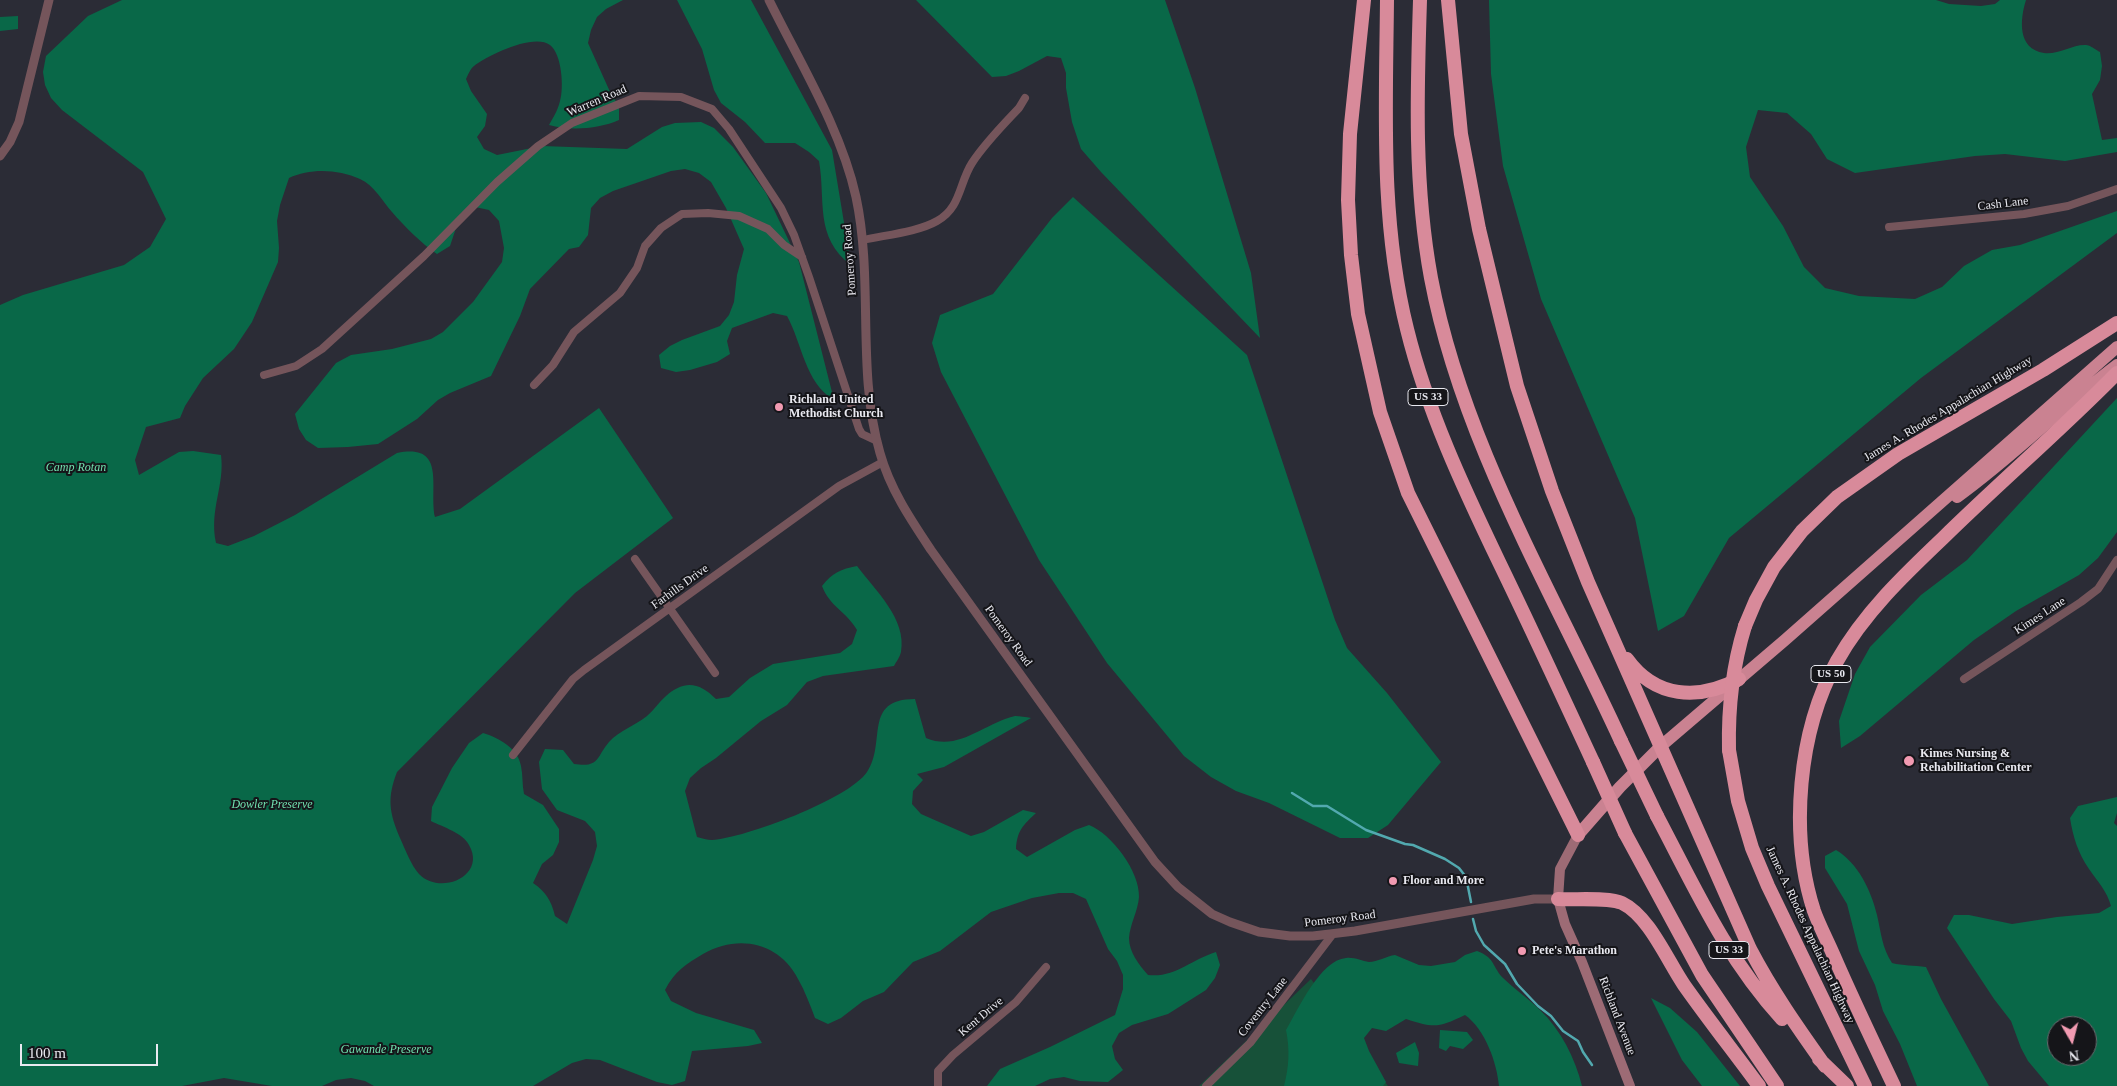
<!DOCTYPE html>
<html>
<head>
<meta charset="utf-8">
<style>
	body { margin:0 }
	#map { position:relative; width:2117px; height:1086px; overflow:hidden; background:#2b2c36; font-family:"Times New Roman",serif }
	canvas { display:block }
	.north { position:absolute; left:2047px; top:1016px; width:50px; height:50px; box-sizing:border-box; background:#151519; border:1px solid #6a6a6f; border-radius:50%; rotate:172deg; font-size:14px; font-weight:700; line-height:20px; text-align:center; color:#e9e9f0 }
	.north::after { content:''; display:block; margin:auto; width:18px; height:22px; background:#f19ab1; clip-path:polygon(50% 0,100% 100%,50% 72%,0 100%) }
	.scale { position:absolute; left:20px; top:1044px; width:138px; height:22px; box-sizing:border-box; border:2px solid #e9e9f0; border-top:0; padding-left:6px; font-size:15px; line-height:18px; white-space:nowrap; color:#e9e9f0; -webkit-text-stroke:4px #151519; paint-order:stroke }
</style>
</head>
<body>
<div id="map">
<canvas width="2117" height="1086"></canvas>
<div class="north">N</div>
<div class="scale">100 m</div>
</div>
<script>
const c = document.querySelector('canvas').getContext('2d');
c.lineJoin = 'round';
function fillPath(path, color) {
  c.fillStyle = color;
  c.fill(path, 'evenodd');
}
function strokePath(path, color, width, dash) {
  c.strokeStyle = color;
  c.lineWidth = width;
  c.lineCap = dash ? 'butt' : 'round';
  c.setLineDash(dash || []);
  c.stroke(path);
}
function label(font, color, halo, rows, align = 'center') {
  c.font = font + ' "Times New Roman",serif';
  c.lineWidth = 4;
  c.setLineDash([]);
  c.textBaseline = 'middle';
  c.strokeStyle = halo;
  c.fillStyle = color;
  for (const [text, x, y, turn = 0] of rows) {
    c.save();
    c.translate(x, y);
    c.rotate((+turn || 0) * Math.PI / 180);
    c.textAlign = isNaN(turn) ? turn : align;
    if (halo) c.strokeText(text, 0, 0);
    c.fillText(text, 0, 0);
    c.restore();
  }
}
const green = new Path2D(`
	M1311,979l77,107h-189z`);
const forest = new Path2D(`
	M122,0h501l-17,9 -9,8 -6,13 -3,13 23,51 8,12v14c-20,9 -49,11 -70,5 4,-7 9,-15 11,-24 4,-13 2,-47 -10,-56 -16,-12 -62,10 -76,21 -4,3 -6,9 -8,13l5,12 16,23 -2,12 -8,11 7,12 13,6 45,-9 85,3 35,-22 13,-4 26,-1 13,6 19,19 33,46 33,69 35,138c-29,-17 -32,-57 -47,-84l-14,-3 -41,15 -5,13 3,13 -13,8 -27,8 -14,2 -15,-4 -2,-13 11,-9 12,-6 38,-14 9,-11 5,-13 3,-27 7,-26 -18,-41 -15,-26 -12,-9 -14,-4 -14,2 -58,20 -13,7 -9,10 -3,27 -9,12 -10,2 -39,40 -10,27 -29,60 -41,17 -12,7 -21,19 -39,25 -30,3 -30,1 -12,-8 -7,-11 -4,-15 41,-51 15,-8 41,-6 39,-10 12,-7 30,-30 29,-40 2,-14 -5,-27 -10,-11 -14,-3 -14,6 -11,33 -13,8c-16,-11 -32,-27 -45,-42 -9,-10 -18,-27 -32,-33 -22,-10 -50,-11 -71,-1l-9,27 -3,16 2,27 -1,14 -26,60 -18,27 -31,29 -18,28 -5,12 -34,9 -11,33 4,15 40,-23 14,-1 28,4c4,31 -12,54 -5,88l12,3 26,-10 41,-21 102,-62c50,-10 32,34 38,64l25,-8 139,-101 74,110 -98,75 -178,179c-10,26 -8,40 3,66 5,11 11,27 19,36 21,22 68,2 50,-29 -6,-12 -26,-18 -38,-24l1,-14 20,-39 17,-25 14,-10c16,5 35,15 38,33 2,9 1,19 3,28l19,11 16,24v13l-6,13 -11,9 -9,19c13,9 18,17 22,33l12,8 26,-64 4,-14 -2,-14 -10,-11 -28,-11 -15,-21 -3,-27 6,-13 18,1 11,14c26,4 22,-7 35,-22 10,-11 27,-17 38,-26 7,-6 12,-14 19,-20 19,-17 34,-13 50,3l13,-2 21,-19 23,-14 67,-11 12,-9 5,-14c-11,-19 -27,-23 -35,-44 10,-13 19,-17 35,-20 18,24 50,53 44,86 -1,5 -5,10 -7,14l-71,10 -16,6 -20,23 -26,16 -45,37 -15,10 -11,10 -5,13 12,46c5,1 10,3 15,3 33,-2 137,-41 155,-68 20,-29 -5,-73 48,-73l11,39c33,14 58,-15 89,-22 5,0 11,1 16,2l-87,49 -27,7 6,6 -10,11 -1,13 9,10 50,22 13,-4 39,-22 13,3c-13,12 -19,18 -20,36l11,8 48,-27 14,-5c23,9 51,47 50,72 -1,14 -9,27 -10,41 0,14 10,27 19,37 27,3 42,-15 68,-23l4,13 -5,13 -9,12 -38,24 -36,11 -13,8 -7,13 3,13 8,11 -15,12 -28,-1 -16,-4 -14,2 -15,7h-48l13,-17 50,-22 65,-32 8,-26v-14l-6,-14 -9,-12 -22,-50 -13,-6h-14l-27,5 -41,14 -51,39 -27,11 -29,30 -21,9 -22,17 -13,6 -13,-6c-5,-13 -10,-27 -17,-39 -19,-37 -60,-45 -95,-25 -17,10 -29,18 -38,36l6,11 25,12 58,17 8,13 -14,3 -56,5 -7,30 -13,4 -15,-3 -57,-22 -14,-1 -14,4 -39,23h-159l-9,-5 -14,-3 -15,2 -14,6h-50l-48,-8 -42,8h-182v-781l23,-10 101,-30 26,-18 16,-28 -23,-47 -81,-62 -11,-12 -6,-13 -2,-13 3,-16 42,-40z
	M677,0h74l81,150 19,115c-37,-28 -25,-64 -32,-104l-10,-9 -14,-9h-30l-20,-21 -24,-19 -7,-13 -12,-41z
	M916,0h249l30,88 56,185 9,65 -159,-166 -20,-23 -9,-27 -6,-34v-15l-5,-15 -14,-2 -28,15 -13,5 -14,1z
	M1489,0h447l13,4 32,2 14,-2 5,-4h26c-6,19 -9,49 18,53 14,2 29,-9 42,-8 4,0 10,5 14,7l2,14 -2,14 -8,14 10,46 15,-2v14l-52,9 -60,-7 -30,2 -120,17 -28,-14 -16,-25 -24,-21 -29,-3 -12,37 4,30 33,49 21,41 21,21 34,8 56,3 27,-12 22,-21 28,-16 28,-5 97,-34v22l-196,145 -192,160 -45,78 -26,15 -23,-113 -94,-219 -38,-133 -12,-92z
	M18,16v13l-18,2v-14z
	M1073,197l174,158 88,265 12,28 40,45 54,69 -53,63 -20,13h-28l-71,-35 -33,-12 -25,-14 -27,-21 -77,-93 -68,-103 -98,-188 -9,-29 8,-28 53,-21 59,-76z
	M2117,398v134l-19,26 -19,17 -63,36 -42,29 -114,96 -19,12 -2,-27 16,-47 15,-27 51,-52 46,-35z
	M2117,797v16l-3,10 3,3v260h-68l-21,-25 -7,-13 -10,-27 -17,-22 -47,-71 7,-13h15l43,9 45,-7 42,-4 12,-7c-4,-15 -13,-24 -22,-37 -11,-16 -16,-32 -19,-51l8,-12zM2057,1026h30v30h-30z
	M1836,850c22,13 35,40 41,65 4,17 5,33 15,48 11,3 22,2 34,4l15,32 48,87h-72l-17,-42 -17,-33 -8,-26 -16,-34 -12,-47 -22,-36v-12z
	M1477,951c18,7 14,13 25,26 12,12 26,21 38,33 21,20 35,48 42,76h-83c-2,-23 -14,-57 -34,-71 -27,13 -31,13 -59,4l-20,12 -14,-3 -8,10 5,13 17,31 -3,4h-99c5,-19 6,-36 2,-56 12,-20 34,-70 60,-72 8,-1 16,3 23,4 8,0 18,-6 26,-7l24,10 12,1 24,-4 10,-7z
	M1651,998l19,10 27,24 43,54h-38l-20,-26z
	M1440,1030l27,2 6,8 -10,9 -13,-3 -4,5 -7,-3z
	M1415,1042l4,11 -1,13 -19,-3 -3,-10z`);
const stream = new Path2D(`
	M1292,793l21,13h14l39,24 39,14 8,1 32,14 14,9 7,9 5,25
	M1473,919l3,12 8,14 21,19 12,20 21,22 13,10 12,15 15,10 5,11 9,13`);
const minor = new Path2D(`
	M1889,227l135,-13 44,-8 49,-17
	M863,240c22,-5 55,-8 74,-19 24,-13 22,-38 35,-58 13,-20 31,-38 47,-55l6,-10
	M264,375l32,-9 26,-17 102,-93 73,-74 41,-36 34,-23 67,-27 42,1 31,12 17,20 52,79 13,27 15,42 50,152 3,5 15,7
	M534,385l19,-20 21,-33 46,-39 17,-25 8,-22 16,-18 21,-14 26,-1 31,3 29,13 16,16 18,12
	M635,559l80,114
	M1964,679l117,-77 17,-13 19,-29
	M513,755l60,-76 11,-9 255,-184 44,-24
	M938,1086v-15l15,-16 63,-53 30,-35
	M1206,1086l44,-43 82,-108`);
const tertiary = new Path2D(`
	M769,0c31,63 72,129 87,197 18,84 0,173 24,256 10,36 31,67 51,97l224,312 23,25 34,27 18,8 29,10 31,4h23l42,-5 179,-32h24
	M0,156l10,-14 9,-20 30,-122`);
const secondary = new Path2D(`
	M1578,835l-18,34 -2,30 7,25 17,38 48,124`);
const trunk = new Path2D(`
	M1957,497c56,-40 104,-90 160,-132
	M1578,835l42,-48 41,-41 124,-106 332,-293`);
const motorway = new Path2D(`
	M1364,0l-14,134 -2,66 3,55 7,59 22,98 28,81 170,342
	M1387,0c-1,111 -7,221 20,329 20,81 56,158 92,233 32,66 63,133 94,200
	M1420,0c-3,93 -6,186 11,278 31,164 121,312 190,463
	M1448,0l13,134 18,95 38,157 35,105 36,91 162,367c22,42 48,79 75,117
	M1745,626l11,-26 18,-33 28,-36 35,-34 61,-43 145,-84 74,-47
	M1627,659c28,39 71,42 112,20
	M1729,750l9,51 14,47 16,38 97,200
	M1657,816c38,72 69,142 125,203
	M1625,833l77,142 75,111
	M1558,899c17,1 51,-2 64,4 27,13 45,57 62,82 24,34 50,67 75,101
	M1819,1059l28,27
	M1894,1086c-21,-44 -42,-88 -61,-132 -6,-14 -14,-29 -19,-43 -25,-77 -16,-180 23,-250 27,-48 67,-86 106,-123 57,-56 118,-108 174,-165`);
const motorwayBridge = new Path2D(`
	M1621,741l36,75
	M1729,750c-1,-43 3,-82 16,-124
	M1593,762l32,71`);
const markers = [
	[779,407,5,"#f19ab1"],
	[1909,761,6,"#f19ab1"],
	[1393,881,5,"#f19ab1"],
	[1522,951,5,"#f19ab1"]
];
const shields = [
	[1428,397,40],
	[1831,674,40],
	[1729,950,40]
];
const shieldNames = [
	["US 33",1428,397],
	["US 50",1831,674],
	["US 33",1729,950]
];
const streetNames = [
	["Warren Road",597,101,-23],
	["Cash Lane",2003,204,-7],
	["Pomeroy Road",850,260,-94],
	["James A. Rhodes Appalachian Highway",1948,409,-31],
	["Farhills Drive",680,587,-36],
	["Kimes Lane",2040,616,-33],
	["Pomeroy Road",1008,636,54],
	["Pomeroy Road",1340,919,-7],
	["James A. Rhodes Appalachian Highway",1810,935,65],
	["Coventry Lane",1263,1007,-52],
	["Richland Avenue",1617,1016,69],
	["Kent Drive",981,1017,-40]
];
const poiNames = [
	["Richland United",789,400],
	["Methodist Church",789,414],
	["Kimes Nursing &",1920,754],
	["Rehabilitation Center",1920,768],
	["Floor and More",1403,881],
	["Pete's Marathon",1532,951]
];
const parkNames = [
	["Camp Rotan",76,468],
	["Dowler Preserve",272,805],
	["Gawande Preserve",386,1050]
];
fillPath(green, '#175139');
fillPath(forest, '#096848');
strokePath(stream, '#52a9af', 2.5);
strokePath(minor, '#75555b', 8);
strokePath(tertiary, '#75555b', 9);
strokePath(secondary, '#9d6b75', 10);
strokePath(trunk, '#ca8291', 12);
strokePath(motorway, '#d88a9a', 14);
strokePath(motorwayBridge, '#d88a9a', 14);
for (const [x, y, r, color] of markers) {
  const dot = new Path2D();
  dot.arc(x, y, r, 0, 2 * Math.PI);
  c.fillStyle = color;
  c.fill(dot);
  strokePath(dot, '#151519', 2);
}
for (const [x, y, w] of shields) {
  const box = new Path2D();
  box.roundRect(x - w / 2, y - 8.5, w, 17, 4);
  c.fillStyle = '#151519';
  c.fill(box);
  strokePath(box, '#e9e9f0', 1);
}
label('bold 11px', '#e9e9f0', null, shieldNames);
label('12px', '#e9e9f0', '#151519', streetNames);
label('bold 12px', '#e9e9f0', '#151519', poiNames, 'left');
label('italic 12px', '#71e2b0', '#151519', parkNames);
</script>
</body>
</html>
